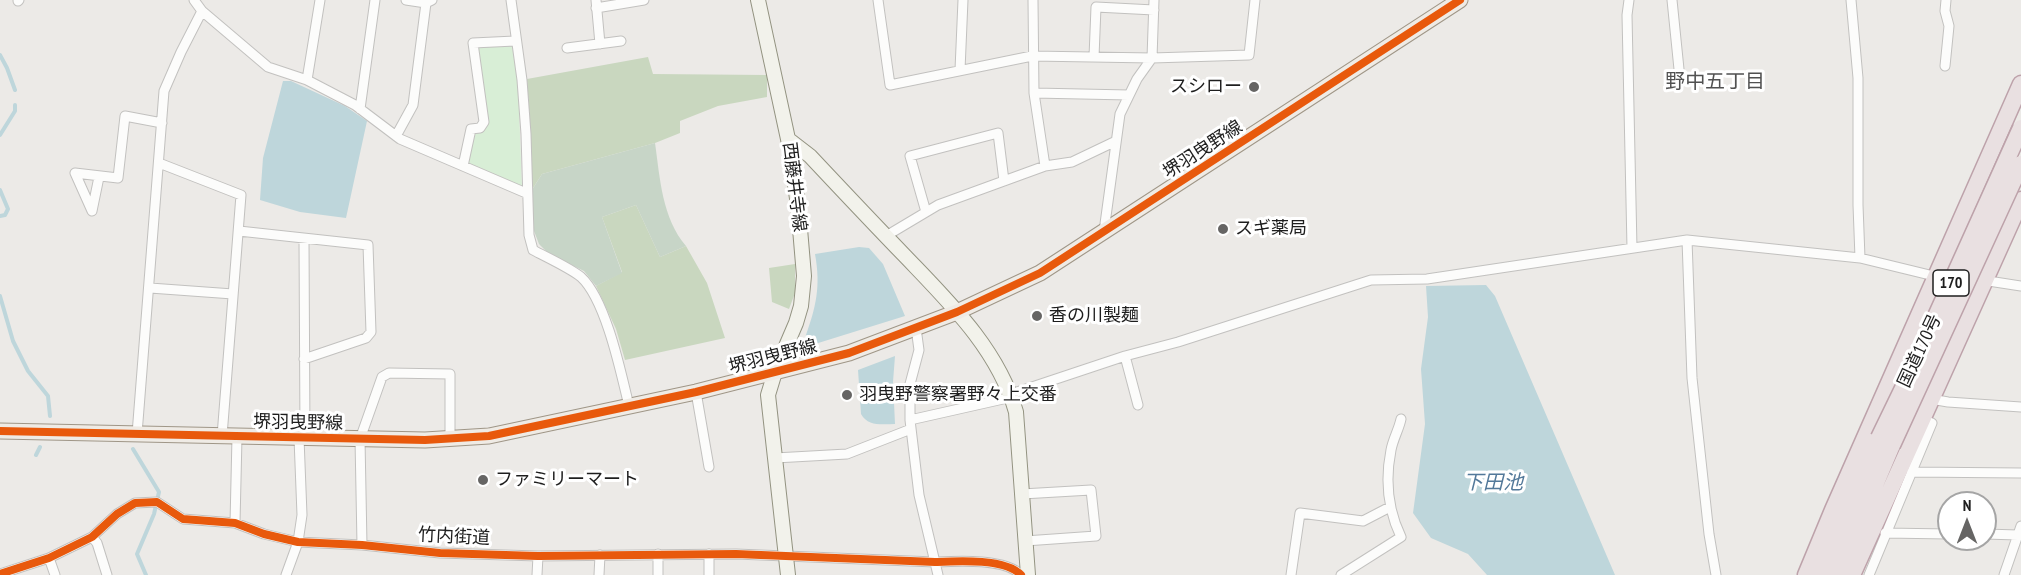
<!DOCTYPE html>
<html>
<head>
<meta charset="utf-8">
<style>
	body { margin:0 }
	#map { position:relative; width:2021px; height:575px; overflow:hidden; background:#eceae7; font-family:"PT Sans Narrow",sans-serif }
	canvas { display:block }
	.north { position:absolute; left:1937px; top:491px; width:60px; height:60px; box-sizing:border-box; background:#fff; border:2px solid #a5a5a5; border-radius:50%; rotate:0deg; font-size:16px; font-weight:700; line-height:24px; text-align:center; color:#1e1e1e }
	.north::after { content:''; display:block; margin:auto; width:21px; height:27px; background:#666564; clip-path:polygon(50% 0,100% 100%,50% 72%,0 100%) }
</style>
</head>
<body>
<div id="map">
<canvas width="2021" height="575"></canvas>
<div class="north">N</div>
</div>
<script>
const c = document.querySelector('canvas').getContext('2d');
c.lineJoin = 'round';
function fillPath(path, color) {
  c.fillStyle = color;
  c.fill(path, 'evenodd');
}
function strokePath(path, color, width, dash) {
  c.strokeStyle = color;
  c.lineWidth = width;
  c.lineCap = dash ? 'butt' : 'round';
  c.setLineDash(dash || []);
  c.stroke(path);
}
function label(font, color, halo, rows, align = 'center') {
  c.font = font + ' "PT Sans Narrow","Noto Sans JP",sans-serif';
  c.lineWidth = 6;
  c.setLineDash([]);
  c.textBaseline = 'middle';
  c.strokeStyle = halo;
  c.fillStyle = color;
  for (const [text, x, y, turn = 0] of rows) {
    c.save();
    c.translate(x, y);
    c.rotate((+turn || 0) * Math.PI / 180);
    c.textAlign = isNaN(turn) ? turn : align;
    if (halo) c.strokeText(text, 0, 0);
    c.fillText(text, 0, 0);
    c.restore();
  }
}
const forest = new Path2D(`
	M648,57l5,17 114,1v22l-49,9 -38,15v12l-25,10 -113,31 -12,19 1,-55 -4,-59z
	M636,205l24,52 26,-11 21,37 18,55 -100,22 -9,-31 -20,-43 26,-14 -20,-55z
	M795,264v29l-6,16 -17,-7 -3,-34z`);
const cemetery = new Path2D(`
	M655,143c5,35 7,75 31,103l-26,11 -24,-52 -34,12 20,56 -26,13 -12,-15 -35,-17 -10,-10 -5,-13 -4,-38 12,-19z`);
const park = new Path2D(`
	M512,45l6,37 4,106 -55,-24 8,-32 7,-1 -5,-85z`);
const water = new Path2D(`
	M283,81h8l54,25 22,15 -21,97 -46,-6 -40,-12 3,-42z
	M859,247l10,1 14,16 22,52 -90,28 -10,-6c11,-31 16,-51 10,-84z
	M1486,285l9,11 120,279h-128l-19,-21 -37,-16 -18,-25 12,-89 -4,-55 7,-52 -2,-31z
	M895,356l-2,26 2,42c-12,0 -27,3 -34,-10l-3,-44z`);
const stream = new Path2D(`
	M0,55l7,13 8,22
	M0,135l15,-24v-6
	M0,190l8,19 -3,6 -5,1
	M0,296l13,45 15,30 20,25 2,20
	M133,449l26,43 -5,22 -17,40 9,21
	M36,455l4,-8`);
const street = new Path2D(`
	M194,0l8,11 66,56 39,13 48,25 45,34 126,54
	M406,0l20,3
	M511,0l11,80 4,54 3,101 4,15c13,7 37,18 48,27 25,23 40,96 48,129
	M596,0l4,44
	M878,0l12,85 142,-29 120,2 97,-3 6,-55
	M1033,0l1,93 11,73 27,-4 44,-21
	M1629,0l-2,15 5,233
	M1672,0l8,79
	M1851,0l7,78v127l2,53
	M18,1l1,-1
	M596,8l48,-8
	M567,48l54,-7
	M1094,57l2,-50 58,3
	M1945,66l4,-40 -4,-15 1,-11
	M960,70l3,-70
	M307,80l13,-80
	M1034,93l95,2
	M360,109l15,-109
	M396,136l17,-31 13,-102 6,-3
	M159,163l82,32 -19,241
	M463,166l8,-37 9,-1 4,-6 -11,-79 42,-2
	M75,173l43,5 7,-62 37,7
	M75,173l17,38
	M92,211l7,-34
	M926,212l-16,-56 88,-23 6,48
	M239,231l129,14 3,87 -5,6 -62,21
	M1104,231l16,-117 17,-35 15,-21 2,-58
	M886,236l52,-31 107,-39
	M304,239l1,199
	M1687,240l5,138 17,156 7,41
	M1982,280l39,6
	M150,288l83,6
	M916,328l3,22 -9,34v36l9,75 19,80
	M1125,356l13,49
	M696,392l13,75
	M1011,394l114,-38 53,-14 193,-62 56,-1 260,-39 173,18 78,19
	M1931,399l17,3 73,5
	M910,420l102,-23
	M137,434l27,-343 17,-39 21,-41
	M775,458l72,-4 64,-25
	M1911,472l110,1
	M1022,494l69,-4 5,46 -71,5
	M235,523l2,-86
	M1885,533l64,1
	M1985,534l33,1
	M92,537l5,6 10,32
	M362,545l-2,-106 22,-62 7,-4 61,1v65
	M49,558l6,17
	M0,574l49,-16 43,-21 25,-23 18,-11 22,-1 26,17 52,4 29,11 34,8 64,3 78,8 98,3 198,-2 199,8c21,-1 71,-4 86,13
	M286,575l12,-33 4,-27 -3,-77
	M537,575l1,-19
	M599,575l1,-20
	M658,575v-21
	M709,575v-21
	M1291,575l9,-62 63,8 27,-14
	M1341,575l60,-38c-13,-27 -16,-57 -10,-87 2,-11 8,-21 10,-31
	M1869,575l63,-152 -9,-4
	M2004,575l17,-49`);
const secondary = new Path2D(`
	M758,0l30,139 10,66 6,71 -3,30 -5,17 -21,49 -7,23 20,180
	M788,139l22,17c31,33 63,67 95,100 44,46 93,93 111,156l12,163`);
const primary = new Path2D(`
	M0,431l425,9 64,-4 207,-44 153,-39 108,-41 83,-39 420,-273`);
const highway = new Path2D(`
	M1806,575l27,-65 188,-426
	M1822,575l57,-137
	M1837,575l55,-130
	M1852,575l169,-375`);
const highwayBridge = new Path2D(`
	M1879,438l31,-64 111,-246
	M1892,445l129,-281`);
const cycleway = new Path2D(`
	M0,431l425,9 64,-4 207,-44 153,-39 108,-41 83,-39 420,-273
	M0,574l49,-16 43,-21 25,-23 18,-11 22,-1 26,17 52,4 29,11 34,8 64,3 78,8 98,3 198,-2 199,8c21,-1 71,-4 86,13`);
const markers = [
	[1254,87,6,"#666564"],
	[1223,229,6,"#666564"],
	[1037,316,6,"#666564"],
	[847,395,6,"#666564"],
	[483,480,6,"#666564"]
];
const shields = [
	[1951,283,36]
];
const shieldNames = [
	["170",1951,283]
];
const poiNames = [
	["スシロー",1242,87,"right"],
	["スギ薬局",1235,229],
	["香の川製麺",1049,316],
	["羽曳野警察署野々上交番",859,395],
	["ファミリーマート",495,480]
];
const streetNames = [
	["堺羽曳野線",1203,150,-33],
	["西藤井寺線",794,187,83],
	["国道170号",1920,351,-65],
	["堺羽曳野線",773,357,-14],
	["堺羽曳野線",298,423,1],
	["竹内街道",454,537,3]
];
const neighbourhoodNames = [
	["野中五丁目",1715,82]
];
const waterNames = [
	["下田池",1493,483]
];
fillPath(forest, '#c9d7bf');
fillPath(cemetery, '#c7d5c7');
fillPath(park, '#d8eed6');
fillPath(water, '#bed6db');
strokePath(stream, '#bed6db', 4);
strokePath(street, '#c2c1bf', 11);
strokePath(secondary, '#939381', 16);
strokePath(primary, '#9f9687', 17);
strokePath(highway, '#bda2aa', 19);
strokePath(street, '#fcfcfb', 9);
strokePath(secondary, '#f2f2eb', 14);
strokePath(primary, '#efebe5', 15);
strokePath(highway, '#e9e0e1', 16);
strokePath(highwayBridge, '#bda2aa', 19, []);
strokePath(highwayBridge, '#e9e0e1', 16);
strokePath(cycleway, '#e8590c', 8);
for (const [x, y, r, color] of markers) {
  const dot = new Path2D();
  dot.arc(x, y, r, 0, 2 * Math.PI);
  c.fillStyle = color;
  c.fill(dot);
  strokePath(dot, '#fff', 2);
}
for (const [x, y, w] of shields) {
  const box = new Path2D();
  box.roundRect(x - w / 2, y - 13, w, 26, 4.5);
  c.fillStyle = '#fff';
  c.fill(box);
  strokePath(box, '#1e1e1e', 1.5);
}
label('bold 16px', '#1e1e1e', null, shieldNames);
label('18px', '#1e1e1e', '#fff', poiNames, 'left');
label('18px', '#1e1e1e', '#fff', streetNames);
label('20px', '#515151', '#fff', neighbourhoodNames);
label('italic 20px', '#53799a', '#fff', waterNames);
</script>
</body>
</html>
